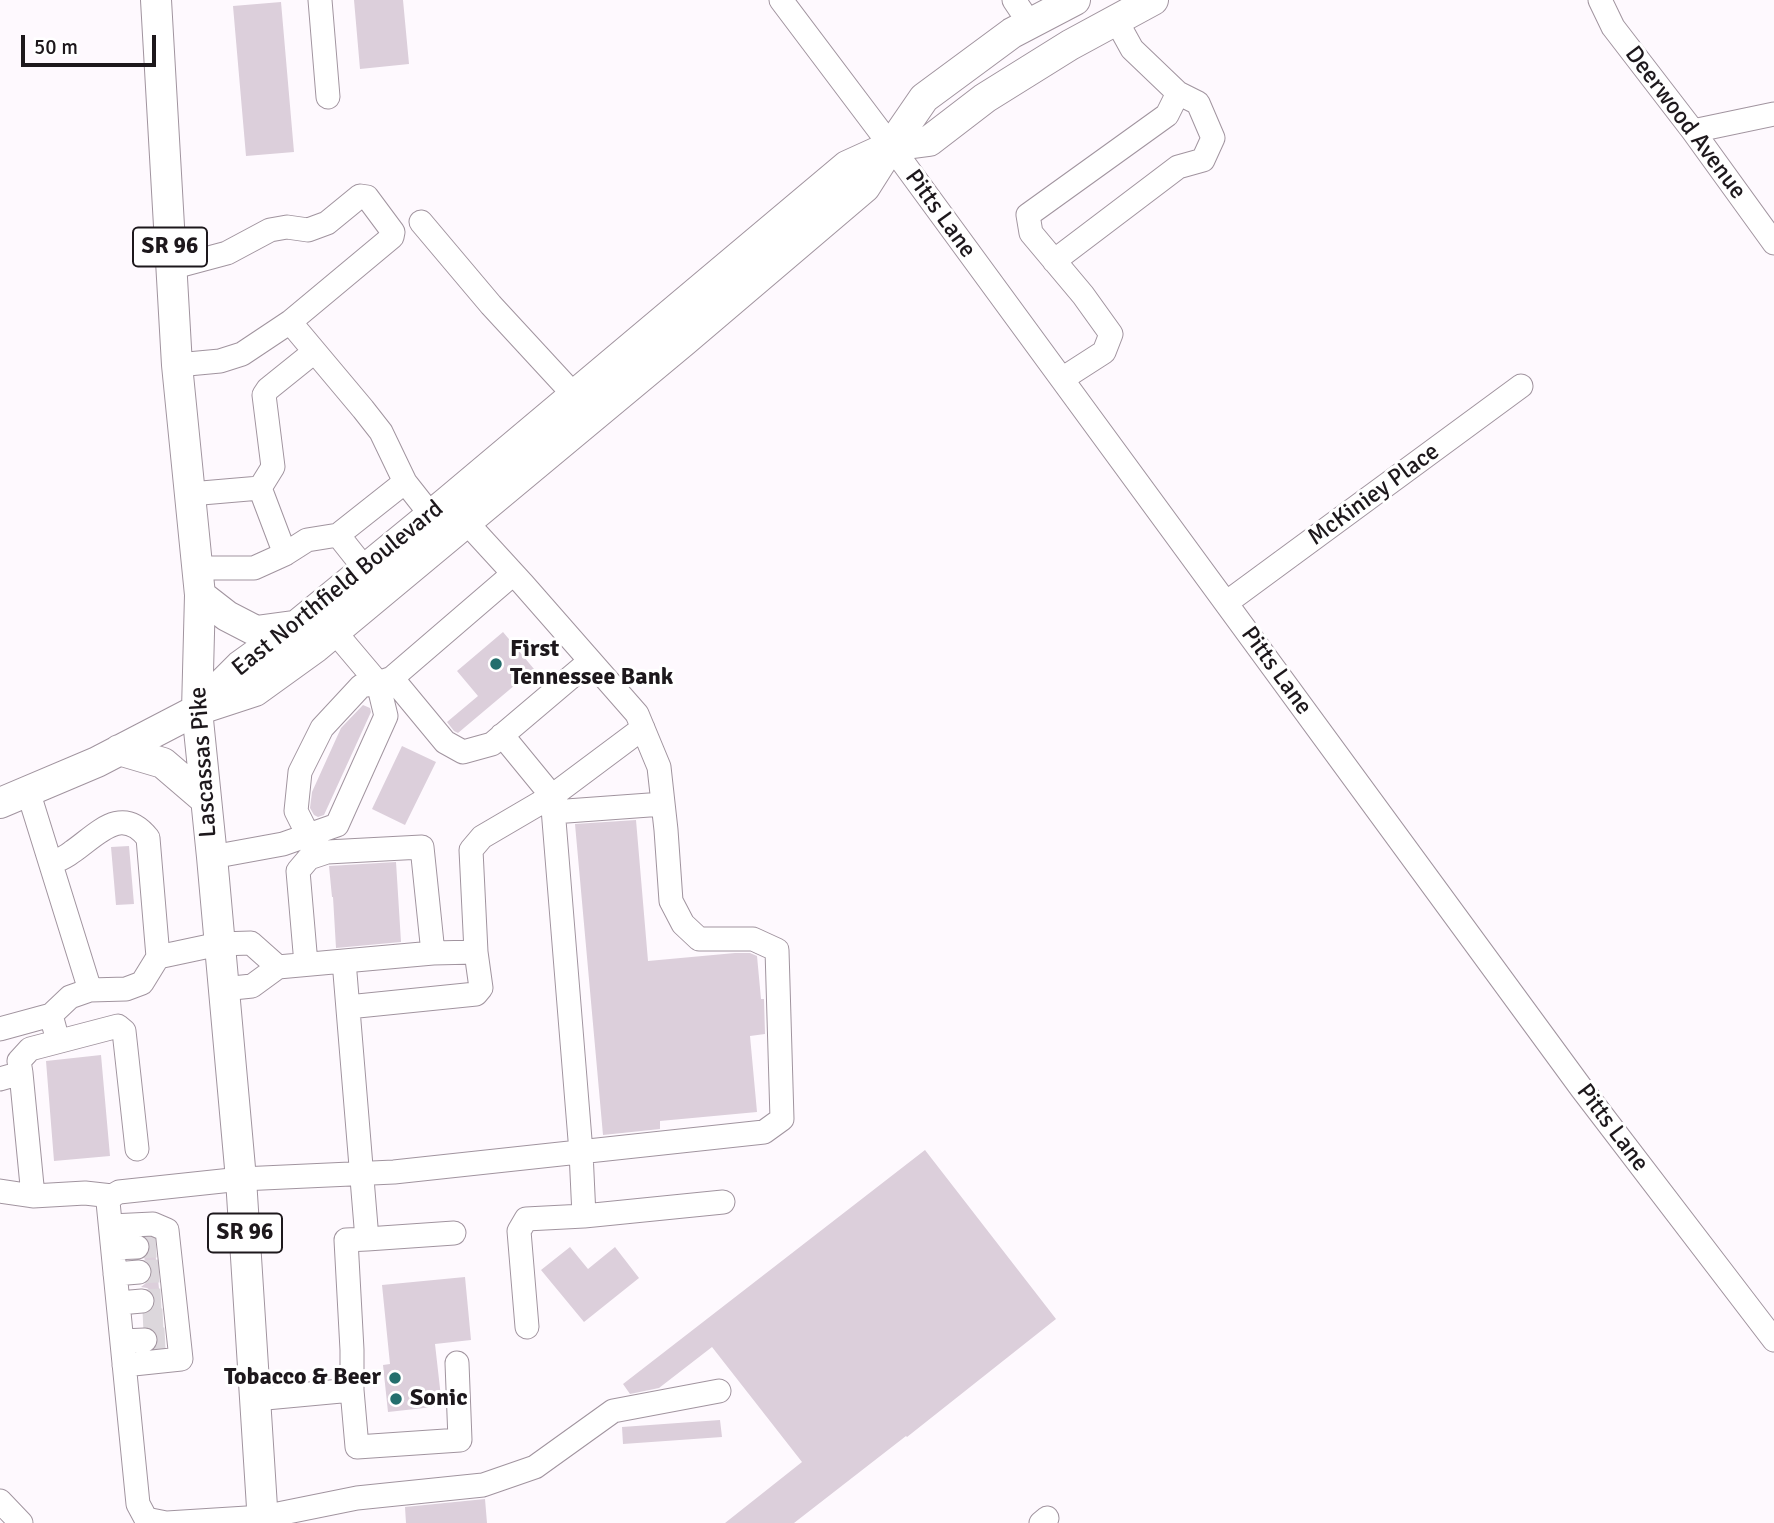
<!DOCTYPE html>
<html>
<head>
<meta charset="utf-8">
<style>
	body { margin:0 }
	#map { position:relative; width:1774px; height:1523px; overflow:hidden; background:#fef9fe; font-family:Signika,sans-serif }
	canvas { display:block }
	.scale { position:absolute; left:21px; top:35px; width:135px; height:32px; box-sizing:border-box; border:4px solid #1d181c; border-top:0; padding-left:9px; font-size:21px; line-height:24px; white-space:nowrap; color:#1d181c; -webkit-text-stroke:5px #fff; paint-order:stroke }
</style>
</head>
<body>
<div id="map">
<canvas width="1774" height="1523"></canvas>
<div class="scale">50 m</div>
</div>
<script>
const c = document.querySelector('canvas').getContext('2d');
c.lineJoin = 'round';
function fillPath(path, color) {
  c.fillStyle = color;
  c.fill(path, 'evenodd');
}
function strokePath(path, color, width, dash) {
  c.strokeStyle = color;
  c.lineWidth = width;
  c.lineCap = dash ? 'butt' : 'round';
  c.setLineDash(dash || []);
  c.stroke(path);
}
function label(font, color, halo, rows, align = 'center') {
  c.font = font + ' Signika,sans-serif';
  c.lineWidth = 6;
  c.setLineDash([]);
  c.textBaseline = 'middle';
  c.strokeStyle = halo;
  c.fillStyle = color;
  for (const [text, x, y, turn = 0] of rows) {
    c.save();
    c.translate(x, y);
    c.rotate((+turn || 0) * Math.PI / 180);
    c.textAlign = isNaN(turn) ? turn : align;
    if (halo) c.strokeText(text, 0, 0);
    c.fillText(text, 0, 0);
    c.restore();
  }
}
const building = new Path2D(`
	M354,0h49l6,64 -49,5z
	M281,2l13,150 -48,4 -13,-150z
	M503,632l31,37 -76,64 -4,-2 -7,-9 31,-26 -21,-25z
	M363,705l7,3 1,4 -47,103 -6,2 -4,-2 -4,-7 2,-16 29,-64z
	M402,746l34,16 -31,63 -33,-16z
	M636,820l12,141 87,-8h15l7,3 4,43h3l1,35 -15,2 7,76 -97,9v8l-57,6 -28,-311z
	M129,846l5,58 -18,1 -5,-58z
	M396,862l5,80 -65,6 -3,-51h-1l-3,-31z
	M101,1055l9,101 -56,5 -8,-100z
	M925,1150l131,169 -149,118 -1,-1 -112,87h-69l77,-61 -90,-115 -53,41 -29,6 -7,-10z
	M148,1238l6,2 11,107h-8l2,-7 -2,-7 -5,-5 -8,-2 -1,-11 8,-3 4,-6 1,-6 -3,-8 -6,-4 -6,-1 10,-8 2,-7 -3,-8 -6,-5 5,-5 2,-7z
	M570,1247l18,22 27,-22 24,31 -55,44 -43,-52z
	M465,1277l6,63 -36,4 7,62 -54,6 -5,-47 7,-1 -8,-79z
	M720,1420l2,17 -99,7 -1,-17z
	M485,1499l2,24h-81l-1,-16z`);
const minorTunnel = new Path2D(`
	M137,1247l19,-1
	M139,1272l20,-1
	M142,1301l19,-1
	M143,1321l20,-1
	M145,1340l20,-1`);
const minor = new Path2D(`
	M320,0l8,97
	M781,0l110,146 691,943 192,251
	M1014,0l16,24
	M1600,0l13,27 80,104 81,112
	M1693,131l81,-17
	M421,222l70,83 84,91
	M1054,261l124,-94 25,-7 10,-22 -15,-35 -20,-10
	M171,268l56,-15 43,-23 17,-3 21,3 19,-7 33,-27 7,1 26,35 -1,5 -102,85 -48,32 -22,7 -43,4
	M290,322l73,87 18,23 24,50 26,33
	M1062,379l42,-27 7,-18 -28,-39 -52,-62 -3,-18 139,-100 11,-22 -46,-44 -16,-29
	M190,494l70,-6
	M285,554l-25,-66 13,-21 -9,-72 4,-6 46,-37
	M197,568h57l31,-14 22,-14 31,-5
	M365,569l-27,-34 67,-53
	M1226,603l295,-217
	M392,678l53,64 18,10 29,-8 98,-83
	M502,735l50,61 29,356 3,64 -58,3 -7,12 8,96
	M28,791l62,199
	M553,812l110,-8
	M308,835l-12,-24 4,-39 22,-44 39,-42 17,-3 14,-5 121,-104
	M212,857l71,-13 54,-19 49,-109 -8,-33 -44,-52
	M52,863c7,-3 14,-6 20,-11 25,-17 49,-48 76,-14l10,119 -16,26 -16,6 -36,1 -20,7 -19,18 7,26
	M158,957l61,-13 32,-1 27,24
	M344,961l89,-8 43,-1 -5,-102 11,-13 70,-41 91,-68
	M306,964l-8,-93 11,-13 18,-6 95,-5 11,106
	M223,989l29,-3 26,-19 66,-6 23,278 -21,1 6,110v40l5,57 103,-7 -3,-77
	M348,1007l128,-13 5,-6 -5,-36
	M0,1029l51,-14
	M21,1073l12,123
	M0,1079l21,-6 -2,-12 11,-12 88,-23 6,5 13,118
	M0,1191l33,5 52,-3 27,3
	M584,1216l139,-14
	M111,1226l42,-2 14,6 14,129 -57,6
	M367,1239l87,-6
	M113,1248l24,-1
	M115,1274l24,-2
	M119,1303l23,-2
	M122,1341l23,-1
	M255,1399l97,-9
	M0,1501l21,22
	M166,1523l-20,-4 -8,-15 -30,-302 4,-6 7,-4 122,-13 153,-7 370,-40 18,-13 -5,-169 -24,-11h-54l-16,-15 -12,-23 -5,-71 -7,-63 -22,-53 -114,-130 -66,-72
	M167,1523l96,-6 94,-19 126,-13 52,-18 78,-56 106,-20
	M1041,1523l6,-5`);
const major = new Path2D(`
	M156,0l21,365 23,230 -3,115 15,147 29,322 22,344
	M200,595l27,21 29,15 37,-5
	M199,707l41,-41 57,-41 150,-123 400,-336 44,-20 38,-5 56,-43 85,-53 83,-45
	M119,750l44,13 42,36
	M0,803l97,-41 100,-52 58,-19 61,-44 368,-306 181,-154 26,-41 33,-48 88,-65 63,-33`);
const markers = [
	[496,664,7,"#236e6d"],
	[395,1378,7,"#236e6d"],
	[396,1399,7,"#236e6d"]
];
const shields = [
	[170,247,74],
	[245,1233,74]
];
const shieldNames = [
	["SR 96",170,247],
	["SR 96",245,1233]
];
const streetNames = [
	["Deerwood Avenue",1685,123,53],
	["Pitts Lane",940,214,54],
	["McKiniey Place",1374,495,-36],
	["East Northfield Boulevard",338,589,-39],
	["Pitts Lane",1276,671,54],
	["Lascassas Pike",204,762,-94],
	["Pitts Lane",1612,1128,53]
];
const poiNames = [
	["First",510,650],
	["Tennessee Bank",510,678],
	["Tobacco & Beer",381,1378,"right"],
	["Sonic",410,1399]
];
fillPath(building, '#dccfdb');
strokePath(minorTunnel, '#dcd7dc', 23, [23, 11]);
strokePath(minor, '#a1949f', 25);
strokePath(major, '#a1949f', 32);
strokePath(minor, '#fff', 23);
strokePath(major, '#fff', 30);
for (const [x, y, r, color] of markers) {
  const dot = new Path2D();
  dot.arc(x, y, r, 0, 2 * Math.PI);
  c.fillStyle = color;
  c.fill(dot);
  strokePath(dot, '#fff', 2.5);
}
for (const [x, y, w] of shields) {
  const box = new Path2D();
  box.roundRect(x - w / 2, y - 19.5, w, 39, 5);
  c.fillStyle = '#fff';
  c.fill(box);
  strokePath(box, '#1d181c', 2);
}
label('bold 23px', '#1d181c', null, shieldNames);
label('24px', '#1d181c', '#fff', streetNames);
label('bold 24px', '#1d181c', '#fff', poiNames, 'left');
</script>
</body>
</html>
